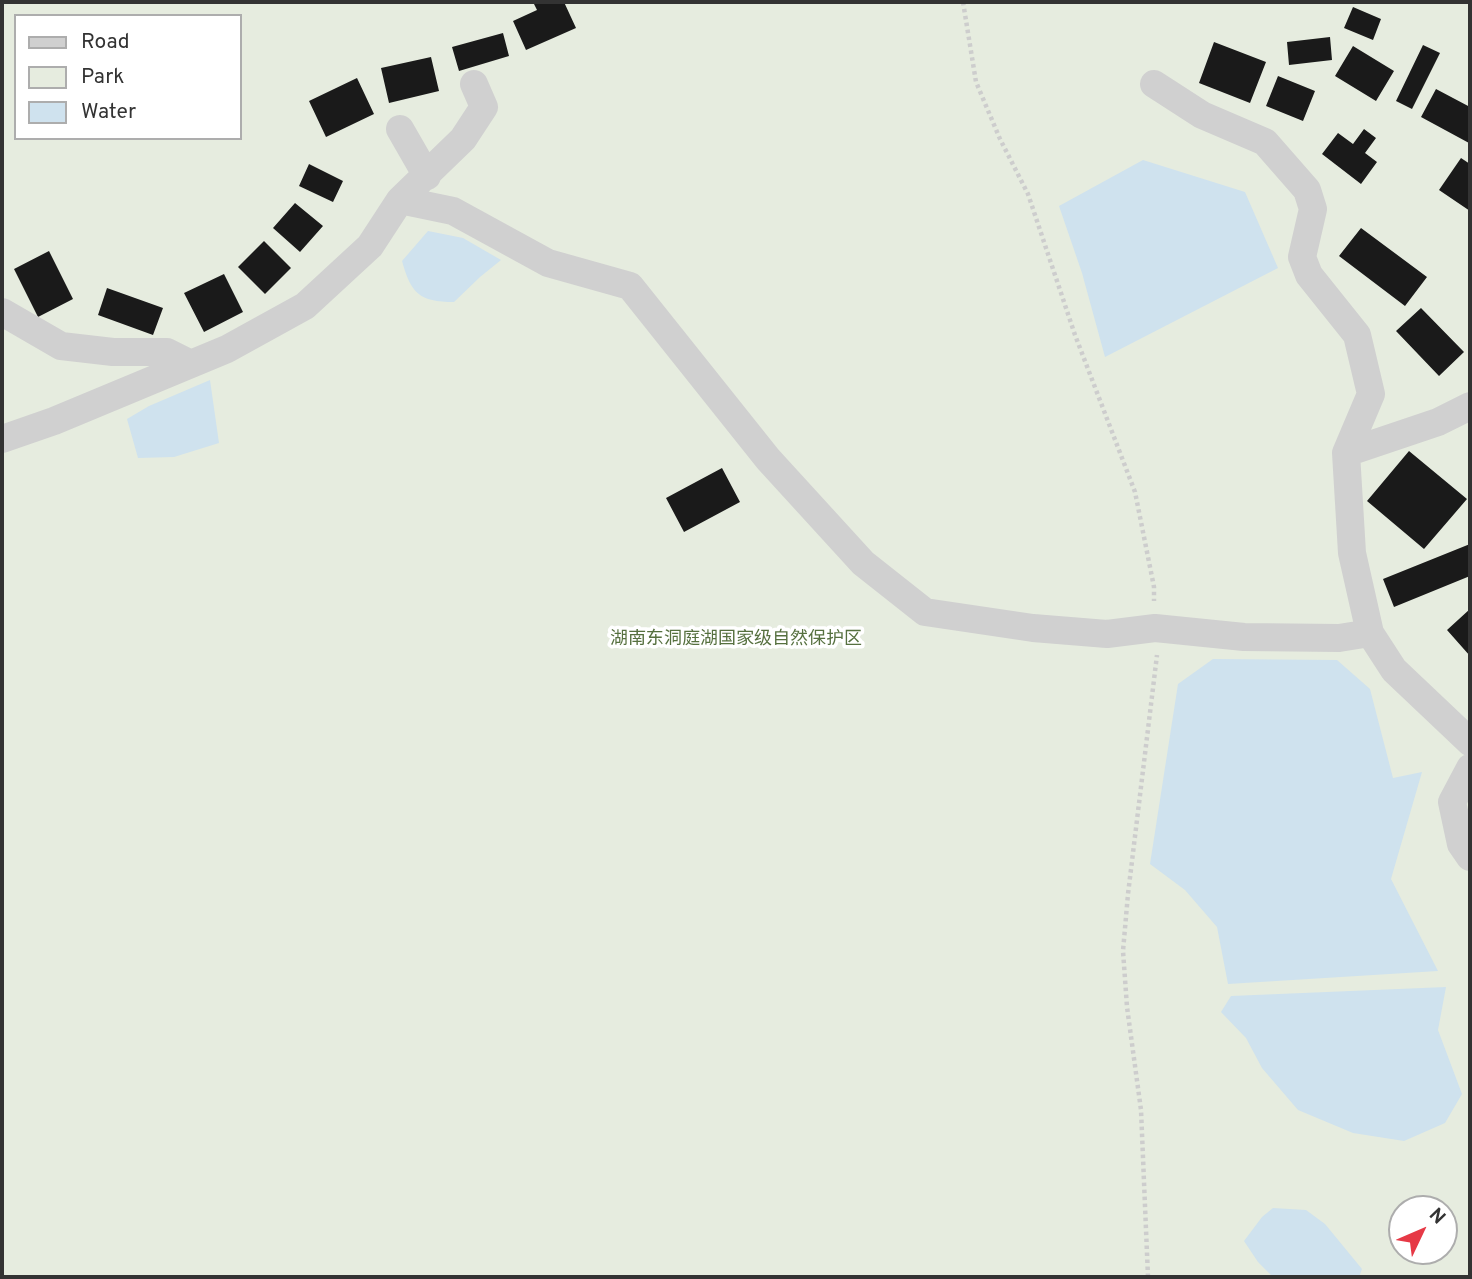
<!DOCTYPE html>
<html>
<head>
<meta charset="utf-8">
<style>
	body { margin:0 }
	#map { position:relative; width:1472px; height:1279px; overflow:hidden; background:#fff; font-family:Overpass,sans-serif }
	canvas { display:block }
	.frame { position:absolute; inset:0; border:4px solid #333; pointer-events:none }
	.legend { position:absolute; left:14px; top:14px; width:228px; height:126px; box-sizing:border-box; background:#fff; border:2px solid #adadad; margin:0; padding:9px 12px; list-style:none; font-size:21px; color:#333 }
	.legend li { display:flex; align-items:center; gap:14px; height:35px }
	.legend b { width:35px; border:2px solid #adadad }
	.north { position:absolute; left:1388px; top:1195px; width:70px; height:70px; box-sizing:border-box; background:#fff; border:2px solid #adadad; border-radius:50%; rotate:46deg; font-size:19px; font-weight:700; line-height:28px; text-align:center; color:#333 }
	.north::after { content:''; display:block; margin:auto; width:24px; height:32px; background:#e63946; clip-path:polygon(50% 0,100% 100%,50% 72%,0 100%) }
</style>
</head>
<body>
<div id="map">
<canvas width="1472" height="1279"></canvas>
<div class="frame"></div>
<ul class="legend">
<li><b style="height:9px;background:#d0d0d0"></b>Road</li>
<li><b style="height:19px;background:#e6ecdf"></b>Park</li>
<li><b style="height:19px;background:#cfe2ee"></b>Water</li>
</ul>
<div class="north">N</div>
</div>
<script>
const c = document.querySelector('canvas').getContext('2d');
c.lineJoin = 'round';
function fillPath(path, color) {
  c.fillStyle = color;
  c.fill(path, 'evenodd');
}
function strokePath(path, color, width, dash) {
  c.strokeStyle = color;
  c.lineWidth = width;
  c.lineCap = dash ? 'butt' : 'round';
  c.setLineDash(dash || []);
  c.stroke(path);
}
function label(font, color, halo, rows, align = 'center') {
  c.font = font + ' Overpass,"Noto Sans SC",sans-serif';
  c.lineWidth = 7;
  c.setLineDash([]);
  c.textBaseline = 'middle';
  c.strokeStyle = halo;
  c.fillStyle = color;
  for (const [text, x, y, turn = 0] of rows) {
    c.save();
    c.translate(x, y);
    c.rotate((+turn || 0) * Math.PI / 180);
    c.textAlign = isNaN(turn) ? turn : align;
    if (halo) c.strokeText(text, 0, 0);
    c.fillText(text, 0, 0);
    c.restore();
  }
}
const green = new Path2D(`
	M2,2h1468v1275h-1468zM16,16h224v122h-224zM1402,1209h42v42h-42z`);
const water = new Path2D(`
	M1143,160l102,32 33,76 -173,89 -23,-84 -23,-67z
	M428,231l35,7 38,22 -21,17 -26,25c-35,0 -43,-9 -52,-41z
	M210,380l9,63 -45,14 -36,1 -11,-39 22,-13z
	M1213,659l124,1 33,29 23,89 29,-6 -31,107 47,92 -210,13 -11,-57 -32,-37 -35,-26 28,-180z
	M1446,987l-8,43 24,64 -17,29 -41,18 -51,-8 -55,-23 -36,-42 -16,-30 -25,-26 10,-16z
	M1273,1208l33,2 19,14 37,45 -3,8h-86l-15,-15 -14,-21 18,-24z`);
const building = new Path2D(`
	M533,2h31l12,26 -50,22 -13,-29 24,-11z
	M1353,7l28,12 -8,21 -29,-12z
	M503,33l6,23 -50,15 -7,-24z
	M1330,37l2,23 -43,5 -2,-23z
	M1214,42l52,20 -16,41 -51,-20z
	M1423,45l17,8 -28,56 -16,-8z
	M1353,46l41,25 -18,30 -41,-25z
	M431,57l8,34 -50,12 -8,-35z
	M1278,76l37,15 -12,30 -37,-15z
	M357,78l17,36 -48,23 -17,-36z
	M1436,89l34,18 -1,36 -48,-26z
	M1364,129l12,9 -11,15 12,9 -16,22 -39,-30 16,-21 15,11z
	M1461,158l9,6v47l-31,-21z
	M309,164l34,17 -10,21 -34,-16z
	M295,203l28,23 -23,26 -27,-24z
	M1361,228l66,49 -22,29 -66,-50z
	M264,241l27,27 -26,26 -27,-27z
	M49,251l24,48 -35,18 -24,-48z
	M224,274l19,38 -39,20 -20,-39z
	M107,288l56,20 -10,27 -55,-20z
	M1421,308l43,44 -25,24 -43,-45z
	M1409,451l58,48 -43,50 -57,-48z
	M722,468l18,34 -56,30 -18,-34z
	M1470,544v32l-76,31 -11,-28z
	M1470,609v47l-23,-26z`);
const path = new Path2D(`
	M963,2l13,80 24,57 28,55 47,141 60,157 19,95v14
	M1148,1277l-7,-167 -14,-103 -4,-56 5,-57 29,-239`);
const street = new Path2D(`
	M400,129l27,47
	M400,200l63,-61 21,-32 -10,-23
	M2,312l59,34 52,6h54l24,12
	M2,439l52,-18 173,-72 78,-43 65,-60 30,-46 53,11 95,52 82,23 138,173 95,104 62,49 108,16 74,6 48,-6 89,9 95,1 31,-5 -18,-80 -6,-100 25,-59 -14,-59 -48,-60 -7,-18 11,-48 -6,-19 -42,-48 -63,-27 -48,-31
	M1346,453l92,-31 32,-16
	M1370,633l24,37 76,72
	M1470,768l-18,34 9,42 9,13`);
const parkNames = [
	["湖南东洞庭湖国家级自然保护区",736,640]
];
fillPath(green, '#e6ecdf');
fillPath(water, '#cfe2ee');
fillPath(building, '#1a1a1a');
strokePath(path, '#cdcdcd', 4.5, [3.5, 3.5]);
strokePath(street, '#d0d0d0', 28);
label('18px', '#56703f', '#fff', parkNames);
</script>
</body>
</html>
